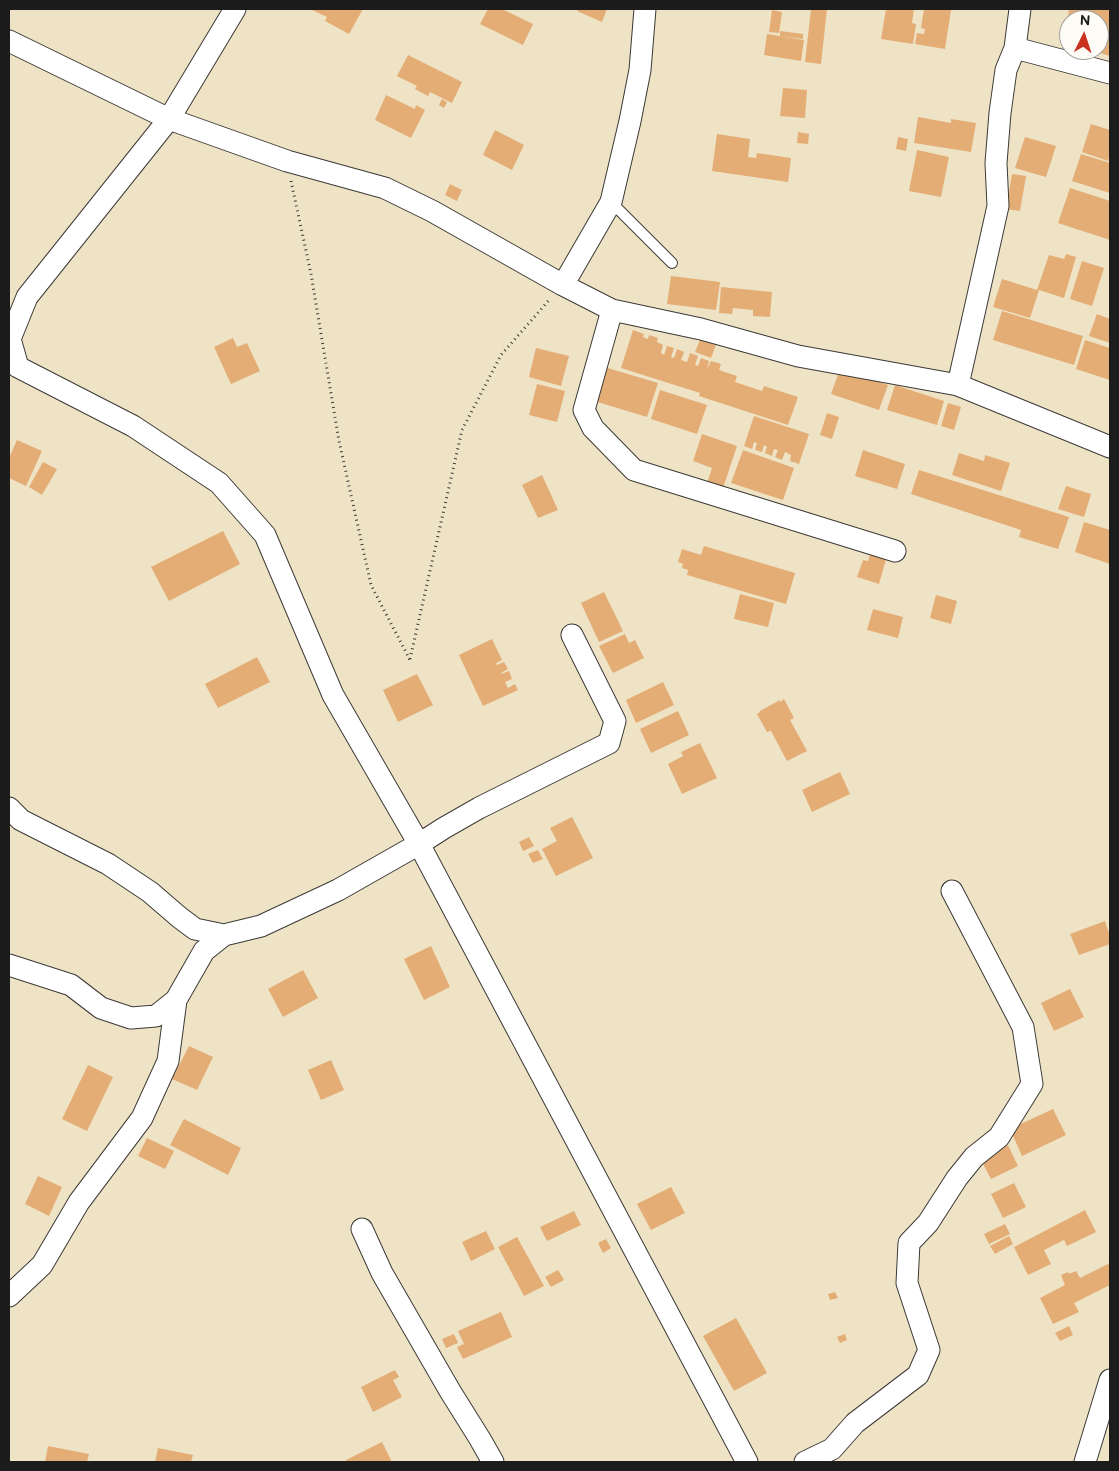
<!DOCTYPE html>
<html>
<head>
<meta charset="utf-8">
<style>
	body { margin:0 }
	#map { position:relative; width:1119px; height:1471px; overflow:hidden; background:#efe3c6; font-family:"Balsamiq Sans",sans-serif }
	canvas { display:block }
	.frame { position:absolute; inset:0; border:10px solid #1c1c1c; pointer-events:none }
	.north { position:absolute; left:1059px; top:10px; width:50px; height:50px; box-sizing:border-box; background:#fdfcf7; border:1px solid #a3a29f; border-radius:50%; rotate:4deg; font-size:14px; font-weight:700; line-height:20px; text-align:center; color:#1c1c1c }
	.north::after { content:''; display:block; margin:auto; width:18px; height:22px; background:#c8321e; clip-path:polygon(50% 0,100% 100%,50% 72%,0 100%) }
</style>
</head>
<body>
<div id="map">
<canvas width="1119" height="1471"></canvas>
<div class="frame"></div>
<div class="north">N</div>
</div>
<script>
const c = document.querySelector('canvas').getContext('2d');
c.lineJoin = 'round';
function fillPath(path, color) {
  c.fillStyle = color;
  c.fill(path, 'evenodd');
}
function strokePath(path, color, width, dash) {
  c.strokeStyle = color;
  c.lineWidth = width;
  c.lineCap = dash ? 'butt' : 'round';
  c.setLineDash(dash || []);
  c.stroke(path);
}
const building = new Path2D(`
	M310,9h53l-14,25 -24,-13 2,-4z
	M488,9h14l31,15 -10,21 -43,-21z
	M578,9h29l-5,13 -25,-11z
	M811,9h16l-6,55 -16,-2z
	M886,9h28l-2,14 4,1 -3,20 -32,-5z
	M924,9l27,1 -6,39 -30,-5 2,-11 7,1 1,-5 -4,-1z
	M1069,9l41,1v46l-20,-6h9v-30h-30v24l-4,-1z
	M772,10l10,2 -3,21 -10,-1z
	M780,31l23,3v5l-23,-3z
	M767,34l37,6 -3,21 -37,-6z
	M408,55l54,27 -10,21 -22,-11 -2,4 -13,-7 2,-3 -20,-10z
	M783,88l24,2 -2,28 -25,-2z
	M386,95l29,14 1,-4 9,5 -14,28 -36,-18z
	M442,99l5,3 -3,6 -5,-3z
	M918,117l33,6v-4l25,4 -5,29 -57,-9z
	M1091,124l19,6v24l-2,7 -26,-9z
	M495,130l29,15 -12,25 -29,-15z
	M798,132l11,2 -1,10 -11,-1z
	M717,134l33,5 -2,18 8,1 1,-5 34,5 -3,24 -76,-11z
	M898,137l10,2 -2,12 -10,-2z
	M1025,137l31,9 -10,31 -31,-9z
	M917,150l32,7 -8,40 -32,-6z
	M1081,154l29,9v30l-38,-12z
	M1012,174l14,2 -6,35 -14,-2z
	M450,184l12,6 -5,11 -12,-6z
	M1070,188l40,13v39l-52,-17z
	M1066,254l10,3 -12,41 -25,-8 -9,28 -37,-11 9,-28 35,11 12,-35 15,4z
	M1082,261l22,7 -12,38 -22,-7z
	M671,276l49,6 -4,28 -49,-6z
	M721,287l51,5 -2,25 -17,-1v-6l-20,-2 -1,6 -13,-1z
	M1002,311l81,25 -9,29 -81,-25z
	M1097,314l13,5v24l-21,-7z
	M633,330l11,4 -1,3 5,2 1,-4 9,3 -1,4 6,3 -2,8 3,2 3,-9 7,2 -3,9 3,1 3,-9 7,3 -3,8 6,2 3,-9 8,3 -3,9 3,1 3,-8 8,3 -2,8 4,-8 10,3 -2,6 18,6 -2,6 27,9 2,-5 34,11 -10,28 -89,-29 1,-3 -79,-25z
	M233,338l4,9 10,-4 13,28 -29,13 -17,-37z
	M700,340l16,5 -5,13 -16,-6z
	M1085,340l25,8v32l-34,-11z
	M536,348l33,8 -8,30 -32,-9z
	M601,366l57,17 -11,34 -56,-17z
	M840,369l48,16 -9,25 -48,-16z
	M537,384l28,7 -8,31 -28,-7z
	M895,385l49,16 -7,24 -50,-15z
	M660,390l47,15 -10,29 -46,-15z
	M948,403l13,4 -7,23 -13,-4z
	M827,413l12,4 -7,22 -12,-4z
	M754,416l55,18 -10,30 -9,-3 1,-6 -6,-3 -3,8 -7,-3 3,-7 -4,-1 -2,7 -7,-3 2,-6 -3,-2 -2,7 -7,-2 2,-7 -3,-1 -2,7 -8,-3z
	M702,434l35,12 -14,42 -16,-5 5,-15 -19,-7z
	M17,440l25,11 -16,35 -17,-8v-20z
	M743,450l51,18 -11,32 -52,-17z
	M863,450l42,14 -8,25 -42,-13z
	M959,453l25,8 1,-6 25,8 -9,28 -49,-16z
	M43,462l14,7 -15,26 -13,-8z
	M919,470l150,47 -11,32 -39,-12 2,-7 -110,-36z
	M542,475l16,35 -20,8 -16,-33z
	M1066,486l25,8 -7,23 -26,-8z
	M1084,522l26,8v34l-35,-12z
	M223,531l17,33 -71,37 -18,-34z
	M704,546l91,27 -9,31 -99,-29 1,-5 -6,-2 1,-4 -5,-2 4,-13 19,6z
	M871,551l16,5 -8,28 -22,-7 6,-17 5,1z
	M604,592l19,39 -24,11 -18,-39z
	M740,594l34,9 -6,24 -34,-8z
	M936,595l21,6 -6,23 -21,-6z
	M873,609l30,8 -5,21 -31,-8z
	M625,634l4,9 6,-3 9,18 -31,15 -14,-27z
	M492,639l10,21 -6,3 1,2 7,-3 4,7 -7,4v1l8,-3 3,8 -7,3 3,6 7,-4 3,6 -35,16 -24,-51z
	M257,657l13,25 -52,26 -13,-24z
	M417,674l16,31 -35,17 -15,-32z
	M663,682l11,23 -38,18 -10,-23z
	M784,699l10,19 -4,2 17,31 -20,10 -16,-30 -4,1 -10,-18 3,-2v-1l20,-11v2z
	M678,711l11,24 -38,18 -11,-24z
	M700,743l17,35 -35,16 -14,-30 15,-8 -2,-4z
	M840,772l10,22 -38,18 -10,-22z
	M572,817l21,41 -37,18 -14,-27 15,-8 -7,-13z
	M529,837l5,9 -11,5 -4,-9z
	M538,850l5,9 -10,4 -5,-9z
	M1105,921l5,15v8l-31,11 -9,-21z
	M431,946l19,41 -26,13 -20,-41z
	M303,970l15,28 -35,19 -15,-28z
	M1070,989l14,28 -30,14 -13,-28z
	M189,1046l24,11 -16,33 -25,-11z
	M331,1060l13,30 -23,10 -13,-30z
	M88,1065l25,12 -26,54 -25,-12z
	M1053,1109l13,26 -44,21 -12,-27z
	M184,1119l57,29 -13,27 -58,-30z
	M147,1138l27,13 -9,18 -27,-13z
	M1008,1145l10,21 -27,13 -11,-21z
	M38,1176l24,11 -13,29 -24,-12z
	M1014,1183l12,24 -23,11 -12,-24z
	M671,1187l14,26 -34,17 -14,-26z
	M1085,1210l11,22 -29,14 -3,-6 -20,10 7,14 -23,11 -14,-28z
	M574,1211l7,14 -34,16 -7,-14z
	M1005,1224l5,10 -21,10 -5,-10z
	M486,1231l9,18 -24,12 -9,-19z
	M1009,1236l4,8 -18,10 -5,-8z
	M517,1237l27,49 -20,10 -26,-49z
	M606,1239l5,9 -8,5 -5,-10z
	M1110,1263v22l-36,18 5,9 -26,12 -13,-26 25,-13 -4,-10 7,-3 1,2 7,-3 4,7z
	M558,1270l6,10 -13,7 -6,-10z
	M835,1292l3,6 -8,2 -2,-6z
	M501,1312l11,25 -49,22 -6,-12 7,-3 -6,-13z
	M736,1318l31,55 -33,18 -31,-55z
	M1069,1326l4,9 -13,6 -5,-8z
	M454,1334l4,9 -12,5 -4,-9z
	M845,1334l2,6 -7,3 -3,-6z
	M395,1370l4,7 -6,3 9,17 -29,15 -12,-25z
	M382,1442l10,20h-45l-1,-2z
	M48,1446l41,8 -2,8h-42z
	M158,1448l35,7 -2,7h-36z`);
const path = new Path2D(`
	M291,181l20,93 28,167 32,144 39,75
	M410,659l52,-229 39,-75 49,-56`);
const lane = new Path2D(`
	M611,202l61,61`);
const street = new Path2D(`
	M235,9l-66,110 -142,178 -17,42 8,28 115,59 86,57 46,52 68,160 86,149 328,618
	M9,41l160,78 118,42 98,27 47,23 131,74 49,25 89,19 97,27 160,29 152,62
	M1015,48l5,-39
	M563,285l48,-83 19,-81 10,-51 5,-61
	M612,310l-28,100 9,18 41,42 261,81
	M958,385l40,-179 -2,-43 4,-50 6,-43 9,-22 95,25
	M9,808l12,12 87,44 42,28 29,25 16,12 29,6
	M9,965l62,20 30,23 30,10 25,-2 20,-16 28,-49 20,-16 37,-9 77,-36 81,-46 25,-16 35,-20 130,-65 6,-22 -43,-86
	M362,1229l20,44 68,118 30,48 13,23
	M9,1296l33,-31 37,-63 63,-84 26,-57 8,-61
	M805,1462l27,-13 23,-26 63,-48 11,-25 -22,-67 2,-40 19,-20 29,-45 17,-21 25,-20 33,-53 -9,-57 -71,-136
	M1085,1462l25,-82`);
fillPath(building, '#e3ad75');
strokePath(lane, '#3c3a36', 12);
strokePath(street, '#3c3a36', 23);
strokePath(path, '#3c3a36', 3, [1, 4]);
strokePath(lane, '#fff', 10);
strokePath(street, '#fff', 21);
</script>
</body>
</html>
